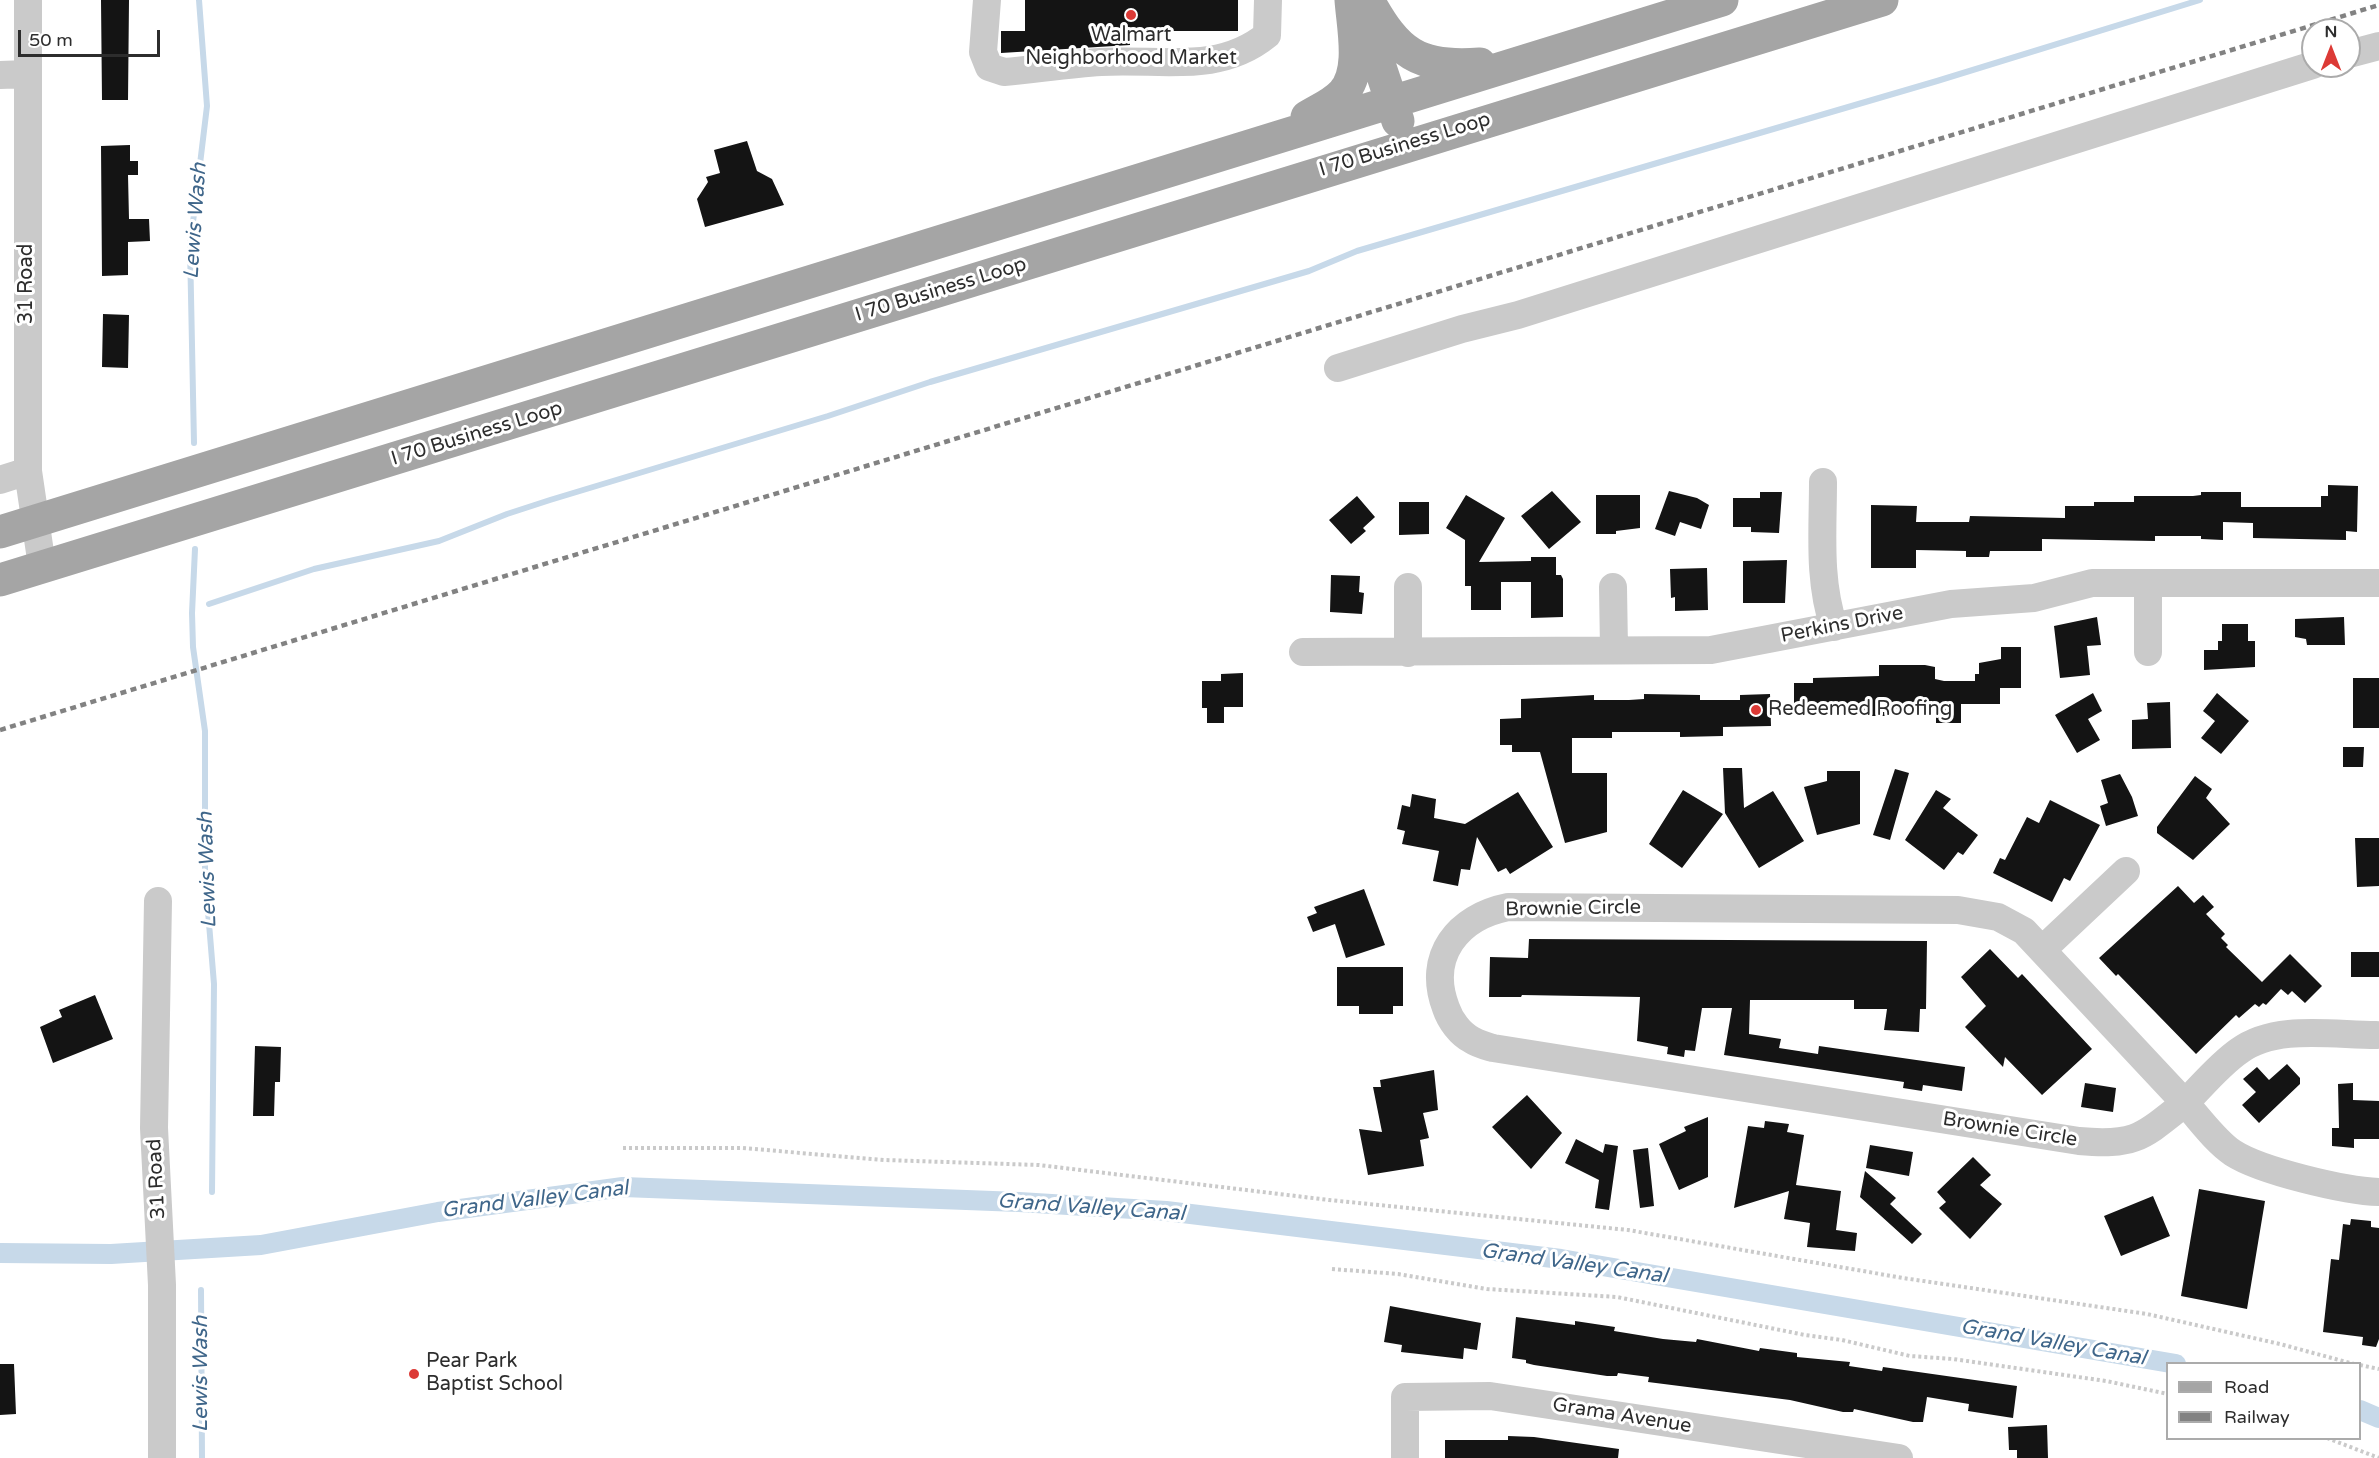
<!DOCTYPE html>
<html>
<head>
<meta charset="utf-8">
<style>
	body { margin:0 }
	#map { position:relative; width:2379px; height:1458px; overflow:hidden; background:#fff; font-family:"Varela Round",sans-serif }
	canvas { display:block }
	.legend { position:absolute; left:2166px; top:1362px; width:195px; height:78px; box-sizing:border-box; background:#fff; border:2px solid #ababab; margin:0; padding:8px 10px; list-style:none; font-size:18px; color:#2d2d2d }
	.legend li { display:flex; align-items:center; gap:12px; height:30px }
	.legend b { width:30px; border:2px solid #ababab }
	.north { position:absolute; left:2301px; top:18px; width:60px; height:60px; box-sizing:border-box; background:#fff; border:2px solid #ababab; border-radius:50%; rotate:0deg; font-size:16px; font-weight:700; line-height:24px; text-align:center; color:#2d2d2d }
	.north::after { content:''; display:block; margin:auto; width:21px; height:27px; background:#dc3a36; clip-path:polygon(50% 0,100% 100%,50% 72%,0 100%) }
	.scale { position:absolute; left:18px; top:30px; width:142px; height:27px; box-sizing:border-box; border:3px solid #2d2d2d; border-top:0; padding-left:8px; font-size:18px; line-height:21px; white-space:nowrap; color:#2d2d2d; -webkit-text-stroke:4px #fff; paint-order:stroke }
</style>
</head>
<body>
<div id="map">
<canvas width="2379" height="1458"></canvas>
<ul class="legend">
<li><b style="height:8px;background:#a5a5a5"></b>Road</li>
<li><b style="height:8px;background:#828282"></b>Railway</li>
</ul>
<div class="north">N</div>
<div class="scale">50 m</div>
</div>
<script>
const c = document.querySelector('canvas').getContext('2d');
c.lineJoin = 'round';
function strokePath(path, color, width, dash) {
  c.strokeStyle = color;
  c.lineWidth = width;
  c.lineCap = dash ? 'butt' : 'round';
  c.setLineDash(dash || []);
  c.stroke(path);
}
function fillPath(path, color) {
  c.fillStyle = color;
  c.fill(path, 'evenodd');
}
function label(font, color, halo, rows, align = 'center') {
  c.font = font + ' "Varela Round",sans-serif';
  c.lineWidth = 6;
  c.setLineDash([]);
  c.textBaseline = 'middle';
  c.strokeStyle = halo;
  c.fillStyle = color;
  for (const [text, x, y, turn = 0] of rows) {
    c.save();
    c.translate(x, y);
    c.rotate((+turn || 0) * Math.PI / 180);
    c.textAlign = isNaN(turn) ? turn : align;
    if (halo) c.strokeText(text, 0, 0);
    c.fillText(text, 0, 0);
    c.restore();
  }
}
const stream = new Path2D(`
	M194,443l-4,-196 17,-141 -8,-106
	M195,549l-3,64 1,34 12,84v144l9,109 -2,208
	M209,604l105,-35 125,-28 68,-27 43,-14 278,-84 102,-34 379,-111 48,-20 580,-170 263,-81
	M201,1290l1,168`);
const canal = new Path2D(`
	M0,1253l111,1 150,-9 177,-33 185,-25 396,15 147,9 395,48 615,105
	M2360,1410l19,8`);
const building = new Path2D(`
	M101,0h28l-1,100h-26z
	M1025,0h213v31h-108v14l-129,8v-22h24z
	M747,141l10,30 15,8 12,26 -79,22 -8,-28 11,-17 -2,-5 14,-4 -6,-23z
	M130,145v16h8v14h-10l1,44h20l1,22 -22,1v33l-26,1 -1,-130z
	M103,314l26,1 -1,53 -26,-1z
	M2328,485l30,1 -1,46 -11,-1v9l-93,-2v-15l-30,-1v18l-22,-1v-3h-46v5l-113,-2v12h-52l-1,6h-23v-6l-50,-1v18h-45v-63l46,1 -1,16h53l1,-6 95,2v-12h29v-4h40v-6h59l8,-1v-3h40v15h80v-11h7z
	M1552,491l29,31 -32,27 -28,-33z
	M1669,491l28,7 12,7 -8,24 -21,-7 -5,14 -20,-7z
	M1760,492h22l-3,41 -28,-1v-5h-18v-29h27z
	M1466,495l39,23 -26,44 52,-1v-4h25v18h5l2,4v38l-32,1v-36h-30v28h-30v-24h-6v-46l-19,-12z
	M1596,495h44v33l-24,3v3h-20z
	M1357,496l18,21 -12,11 3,3 -15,13 -22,-24z
	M1399,502h30v32l-30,1z
	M1787,560l-2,43h-42v-42z
	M1707,568l1,42 -33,1v-14l-4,1 -1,-29z
	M1331,575l29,1 -1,16 5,1 -2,21 -32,-2z
	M2097,617l4,28 -14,1 3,29 -30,3 -6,-52z
	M2344,617l1,28h-38l-1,-6 -11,-2v-18z
	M2222,624h26v17h7v26l-51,3v-20h14v-9h4z
	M2001,647h20v41h-21v16h-39v19h-25v-15l-48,1v7h-31v-6h-37l-8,-1v-3h-18v-23h19v-5l66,-2v-11h46l10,2v12l9,2h31v-7h4v-11l22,-4z
	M1243,673v34h-19v16h-17v-15h-5v-27h19v-7z
	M2353,678h26v50h-26z
	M2093,693l9,18 -14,8 12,21 -23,13 -22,-38z
	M2217,693l32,28 -28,33 -20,-16 14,-17 -12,-10z
	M1644,694l56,1v5h40v-5l30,-1 1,32 -48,1v9l-43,1v-5h-68v6h-40v35h35v59l-42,11 -25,-91h-28v-7h-12v-26l21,-1v-19l73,-4v5h35l15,-1z
	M2170,702l1,46 -39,1v-29l16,-1 -1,-16z
	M2343,747h21l-1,20h-20z
	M1723,768h19l2,40 29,-17 31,50 -45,27 -34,-55z
	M1895,769l14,4 -19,67 -17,-5z
	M1827,771h33v53l-43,11 -13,-48 23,-6z
	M2120,774l12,23 6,19 -32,10 -6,-20 8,-3 -7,-23z
	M2195,776l17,13 -6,9 24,26 -37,36 -36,-27v-6z
	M1683,790l40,24 -41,54 -33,-24z
	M1936,790l15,9 -8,9 35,27 -15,20 -5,-3 -14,18 -39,-30z
	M1518,792l35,55 -43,27 -4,-6 -8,4 -21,-35 -7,33 -9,-1 -3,17 -25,-5 6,-30 -37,-7 3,-13 -8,-2 5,-24 8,2 2,-13 24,5 -2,19 31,6z
	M2050,800l50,25 -30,56 -6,-3 -12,24 -59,-29 7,-15 5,2 22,-43 12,6z
	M2355,838h24v48l-22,1z
	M2178,886l16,17 9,-8 11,12 -8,7 19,20 -4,4 7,7 -2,2 36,35 28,-28 32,32 -17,17 -13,-12 -4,4 -7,-6 -15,16 -3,-2 -4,4 -4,-3 -16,14 -3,-3 -40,39 -78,-80 -2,2 -17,-18z
	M1364,889l21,56 -39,13 -11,-34 -22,8 -6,-15 10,-4 -3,-6z
	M1529,939l398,2 -1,68h-6l-1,23 -35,-2 3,-21h-33v-9h-104l-1,34 32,5 -2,9 39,6 1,-8 146,21 -3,24 -39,-6 -1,6 -19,-3 1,-6 -180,-27 8,-47h-30l-7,43 -10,-1 -1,7 -17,-3 1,-7 -31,-6 3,-44 -118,-2 -1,2h-32l1,-40 38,1z
	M1990,949l28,29 4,-4 70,75 -50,46 -37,-38 -2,10 -38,-40 21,-21 -25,-29z
	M2351,952h28v25h-28z
	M1337,967h66v39h-10v8h-34v-8h-22z
	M95,995l18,44 -60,24 -13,-36 22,-10 -3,-7z
	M255,1046l26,1 -1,35h-5l-1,34h-21z
	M2287,1064l13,14v6l-41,39 -17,-18 14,-13 -13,-13 14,-12 12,13z
	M1434,1070l4,40 -15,3 6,25 -9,2 4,26 -56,9 -9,-46 23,3 -9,-45h8l-1,-7z
	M2085,1083l31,5 -3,24 -32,-5z
	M2353,1083v17l26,1v38h-25v9l-22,-2v-18h7l-1,-44z
	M1527,1095l35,38 -31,36 -39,-42z
	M1708,1117v60l-29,13 -20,-46 27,-13 -2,-4z
	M1765,1121l24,3 -2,8 17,3 -8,50 45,6 -5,39 21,3 -2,18 -48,-4 3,-24 -26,-4 5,-28 -55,17 14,-82 16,2z
	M1576,1139l27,14 2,-9 13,2 -9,64 -14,-2 4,-28 -34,-17z
	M1870,1145l43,7 -4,24 -43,-8z
	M1648,1148l6,58 -14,2 -7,-58z
	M1973,1157l18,18 -11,10 22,19 -32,35 -31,-31 7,-6 -9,-10z
	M1865,1171l31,27 -6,6 32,30 -10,10 -52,-47z
	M2199,1189l66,12 -18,108 -66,-13z
	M2153,1196l17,40 -49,20 -17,-40z
	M2351,1219l20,2v6l8,1v111l-3,8 -14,-2 1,-8 -40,-5 8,-73 8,1 4,-36 7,1z
	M1390,1306l91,17 -4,27 -13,-2 -1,11 -62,-7 1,-7 -18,-3z
	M1516,1317l59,8v-4l40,6 -1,4 49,8 33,3 1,-3 62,12 1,-3 37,5v4l53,5 -1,4 33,5 1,-4 134,19 -4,32 -45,-7 1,-7 -42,-7 -4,25h-10l-59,-13 -1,3h-10l-53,-12 -142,-18 1,-5 -31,-4 -1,3h-10l-73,-11 -8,-2v-3l-14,-2z
	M0,1364h14l2,50 -16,1z
	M2047,1425l1,33h-31v-8h-8l-1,-23z
	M1508,1436l26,1 85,12 -1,9h-173v-18h63z`);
const path = new Path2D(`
	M623,1148h119l142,12 155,5 290,35 299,30 275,48 244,36 133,30 74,20
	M1332,1269l66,5 89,15 130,8 188,38 37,5 68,16 43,3 153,22 62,13
	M2360,1365l19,4
	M2327,1438l52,20`);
const minor = new Path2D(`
	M28,0v471l14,95
	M987,0l-4,52 6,15 15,5c33,-3 65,-8 97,-10 58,-4 117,13 166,-27l1,-35
	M2349,54l30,-8
	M0,75l27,-1
	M1338,368l124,-39 56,-14 795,-250
	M0,480l28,-9
	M1823,482c0,49 -5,98 11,145
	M2148,583v69
	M1408,587v66
	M1613,587l1,62
	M1303,652l408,-2 240,-46 83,-6 58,-15h287
	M158,901l-4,227 8,157v173
	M1508,907l450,3 40,7 26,14 161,172c-43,34 -49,43 -106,38l-586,-93c-7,-2 -15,-4 -21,-8 -12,-6 -22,-20 -26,-32 -20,-52 12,-91 62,-101z
	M2042,950l84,-79
	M2376,1035c-43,0 -101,-11 -137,16 -20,14 -37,35 -54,52 15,16 30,38 48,50 28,18 112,38 146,39
	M1405,1458v-61l85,-1 409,62`);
const major = new Path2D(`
	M1368,0c29,53 50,69 112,64
	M1363,16l35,105
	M1307,117c11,-7 26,-13 36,-24 20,-22 10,-65 8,-93
	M0,532l1722,-532
	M0,580l1882,-580`);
const rail = new Path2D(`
	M0,730l2379,-725`);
const markers = [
	[1131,15,6,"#dc3a36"],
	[1756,710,6,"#dc3a36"],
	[414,1374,6,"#dc3a36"]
];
const poiNames = [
	["Walmart",1131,36,"center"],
	["Neighborhood Market",1131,59,"center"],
	["Redeemed Roofing",1768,710],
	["Pear Park",426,1362],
	["Baptist School",426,1385]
];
const streetNames = [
	["I 70 Business Loop",1405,145,-17],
	["31 Road",27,284,-90],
	["I 70 Business Loop",941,290,-17],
	["I 70 Business Loop",477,434,-17],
	["Perkins Drive",1842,625,-11],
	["Brownie Circle",1573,909,-1],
	["Brownie Circle",2010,1130,9],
	["31 Road",157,1179,-93],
	["Grama Avenue",1622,1416,9]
];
const waterNames = [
	["Lewis Wash",196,221,-86],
	["Lewis Wash",208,870,-92],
	["Grand Valley Canal",535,1200,-7],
	["Grand Valley Canal",1091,1208,4],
	["Grand Valley Canal",1574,1264,8],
	["Grand Valley Canal",2053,1343,10],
	["Lewis Wash",201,1374,-90]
];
strokePath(stream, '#c7d9e9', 6);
strokePath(canal, '#c7d9e9', 20);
fillPath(building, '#141414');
strokePath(path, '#cacaca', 4, [3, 3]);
strokePath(minor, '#cacaca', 28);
strokePath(major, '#a5a5a5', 33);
strokePath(rail, '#828282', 4.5, [6, 4.5]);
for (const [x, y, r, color] of markers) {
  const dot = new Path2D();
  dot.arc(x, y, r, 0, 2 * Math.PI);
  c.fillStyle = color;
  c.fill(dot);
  strokePath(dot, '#fff', 2);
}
label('20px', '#2d2d2d', '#fff', poiNames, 'left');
label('20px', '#2d2d2d', '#fff', streetNames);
label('italic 21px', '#3f668a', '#fff', waterNames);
</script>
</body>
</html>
